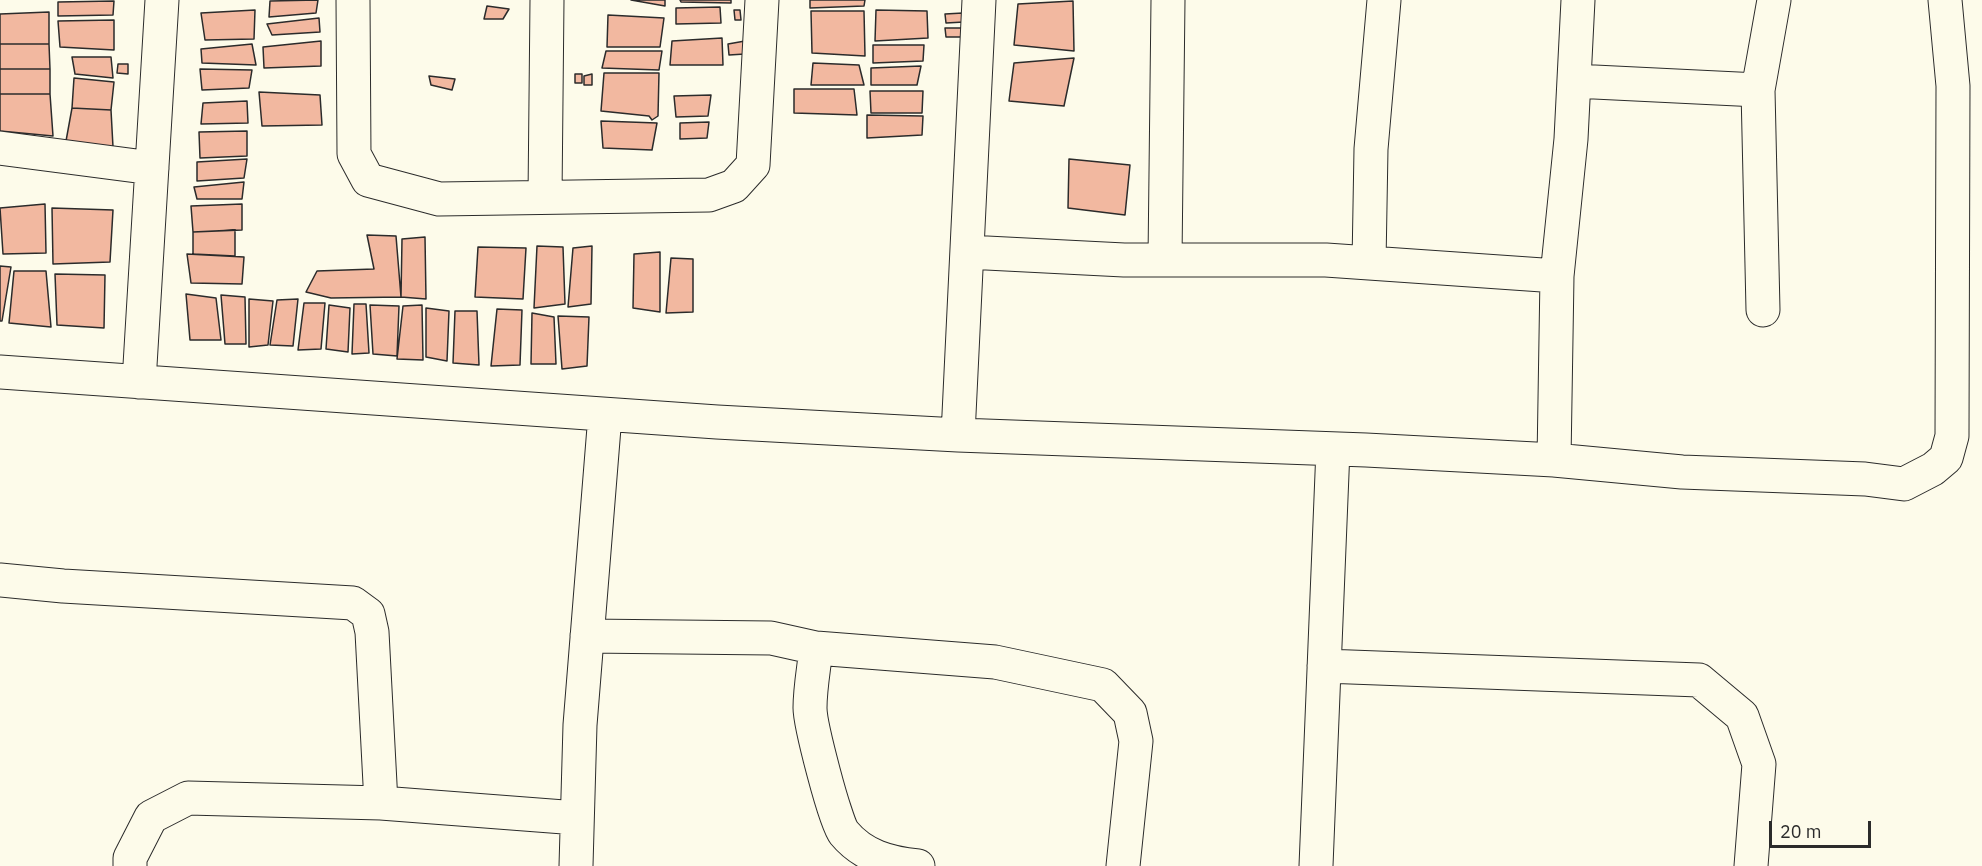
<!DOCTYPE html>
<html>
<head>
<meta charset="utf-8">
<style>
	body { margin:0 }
	#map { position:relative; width:1982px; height:866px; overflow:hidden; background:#fdfbea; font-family:"IBM Plex Sans",sans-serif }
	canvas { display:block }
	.scale { position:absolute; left:1769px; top:821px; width:102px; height:27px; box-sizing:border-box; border:3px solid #2b2b2b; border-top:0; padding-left:8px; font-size:18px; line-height:21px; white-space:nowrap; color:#2b2b2b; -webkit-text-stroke:4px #fdfbea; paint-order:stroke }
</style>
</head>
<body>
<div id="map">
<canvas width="1982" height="866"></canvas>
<div class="scale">20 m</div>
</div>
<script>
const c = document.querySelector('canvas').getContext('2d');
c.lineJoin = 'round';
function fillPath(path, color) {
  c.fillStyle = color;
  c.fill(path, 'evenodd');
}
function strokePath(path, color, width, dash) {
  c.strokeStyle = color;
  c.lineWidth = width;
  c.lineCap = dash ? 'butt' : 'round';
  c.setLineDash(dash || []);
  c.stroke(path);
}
const building = new Path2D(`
	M318,0l-2,13 -47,4 1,-16z
	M631,0h34v6z
	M680,0h51v3l-50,-1z
	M810,0h55l-1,6 -54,2z
	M114,1l-1,14 -55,1v-14z
	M1073,1l1,50 -60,-6 4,-41z
	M487,6l22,3 -6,10h-19z
	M720,7l1,16 -45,1v-16z
	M255,10l-1,29 -49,1 -4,-27z
	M734,10h6l1,10h-6z
	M876,10l51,1 1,27 -53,3z
	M811,11h53l1,45 -53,-3z
	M49,12v32h-49v-30z
	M963,13l1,9 -18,1 -1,-9z
	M608,15l56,3 -4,29h-53z
	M319,18l1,14 -48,3 -5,-11z
	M114,20v30l-54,-3 -2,-26z
	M945,28h18l-1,9h-16z
	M722,38l1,27h-53l2,-24z
	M321,41v25l-57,2 -1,-21z
	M745,41v13l-16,1 -1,-11z
	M0,44h49l1,25h-50z
	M252,44l4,21 -54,-2 -1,-14z
	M873,45h51l-1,16 -50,2z
	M606,51h56l-3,19 -57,-2z
	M72,57h39l2,21 -38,-4z
	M1074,58l-10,48 -55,-5 5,-38z
	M813,63l46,2 5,20h-53z
	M118,64h10v10l-11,-1z
	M921,66l-4,19h-46v-17z
	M0,69h50v25h-50z
	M200,69l52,1 -3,18 -47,2z
	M604,73h55l-1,43 -6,4 -3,-4 -48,-5z
	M575,74h7v9h-7z
	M592,74v11h-8v-9z
	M429,76l26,3 -3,11 -21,-5z
	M74,78l40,4 -3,28 -39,-2z
	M794,89h60l3,26 -63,-2z
	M870,91h53l-1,22h-51z
	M259,92l61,3 2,30 -60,1z
	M0,94h50l3,42 -53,-5z
	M711,95l-3,21 -32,1 -2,-21z
	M247,101l1,22 -47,1 2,-21z
	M72,108l39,2 2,37 -47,-6z
	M867,115l56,1 -1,19 -55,3z
	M601,121l56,2 -5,27 -49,-2z
	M709,122l-2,16 -27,1v-16z
	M247,131v25l-47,2 -1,-26z
	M247,159l-3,19 -47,3v-19z
	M1069,159l61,6 -5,50 -57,-7z
	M244,182l-2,17h-45l-3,-12z
	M45,204l1,49 -43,1 -3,-46z
	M242,204v26l-49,2 -2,-26z
	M52,208l61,2 -3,52 -57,2z
	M235,230v26l-42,-2v-22z
	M367,235l29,1 5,61 -70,1 -25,-6 11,-21 57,-2z
	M425,237l1,62 -25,-2 1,-58z
	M537,246l26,1 2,57 -31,4z
	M592,246l-1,58 -23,3 5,-59z
	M478,247l48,1 -3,51 -48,-2z
	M660,252v60l-27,-4 1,-54z
	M187,254l57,3 -2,27 -51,-1z
	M671,258l22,1v53l-27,1z
	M0,266l11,1 -9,54h-2z
	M14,271h32l5,56 -42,-4z
	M55,274l50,1 -1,53 -47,-3z
	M186,294l30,4 5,42h-31z
	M221,295l24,2 1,47h-21z
	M249,299l24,2 -5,44 -19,2z
	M298,299l-5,47 -23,-1 7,-45z
	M304,303h21l-4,46 -23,1z
	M354,304h12l3,49 -17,1z
	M329,305l21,3 -2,44 -22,-3z
	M370,305l29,1 -2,50 -24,-2z
	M422,305l1,55 -26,-1 6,-53z
	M426,308l23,3 -2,50 -21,-4z
	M497,309l25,1 -2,55 -29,1z
	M455,311h22l2,54 -26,-2z
	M532,313l22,4 2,47h-25z
	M558,316l31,1 -2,49 -25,3z`);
const minor = new Path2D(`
	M353,0l1,154 14,26 71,19 270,-4 25,-9 19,-21 9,-165
	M1574,81l184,9
	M0,148l152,20
	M545,197l2,-197
	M967,252l157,8h202l231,16
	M1165,259l3,-259
	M1369,263l2,-114 13,-149
	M1763,310l-5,-220 16,-90
	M0,372l717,50 241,13 408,15 188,10 128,12 183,7 39,5 29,-15 13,-11 6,-22 1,-350 -8,-86
	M139,382l23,-382
	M958,435l21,-435
	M1554,460l3,-184 14,-137 7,-139
	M0,580l63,6 290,17 15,11 4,18 9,171
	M587,636l184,2 45,10c-2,20 -6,40 -6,60 0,16 25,114 34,125 19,23 45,30 74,33
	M816,648l179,14 108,23 27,28 6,28 -13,125
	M1324,666l375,14 43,36 17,48 -8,102
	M130,866v-8l21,-41 37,-19 193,5 196,15
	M576,866l4,-141 25,-310
	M1316,866l17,-417`);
fillPath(building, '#f2b8a0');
strokePath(building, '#2b2b2b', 1.5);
strokePath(minor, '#2b2b2b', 35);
strokePath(minor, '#fdfbea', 33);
</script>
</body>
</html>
